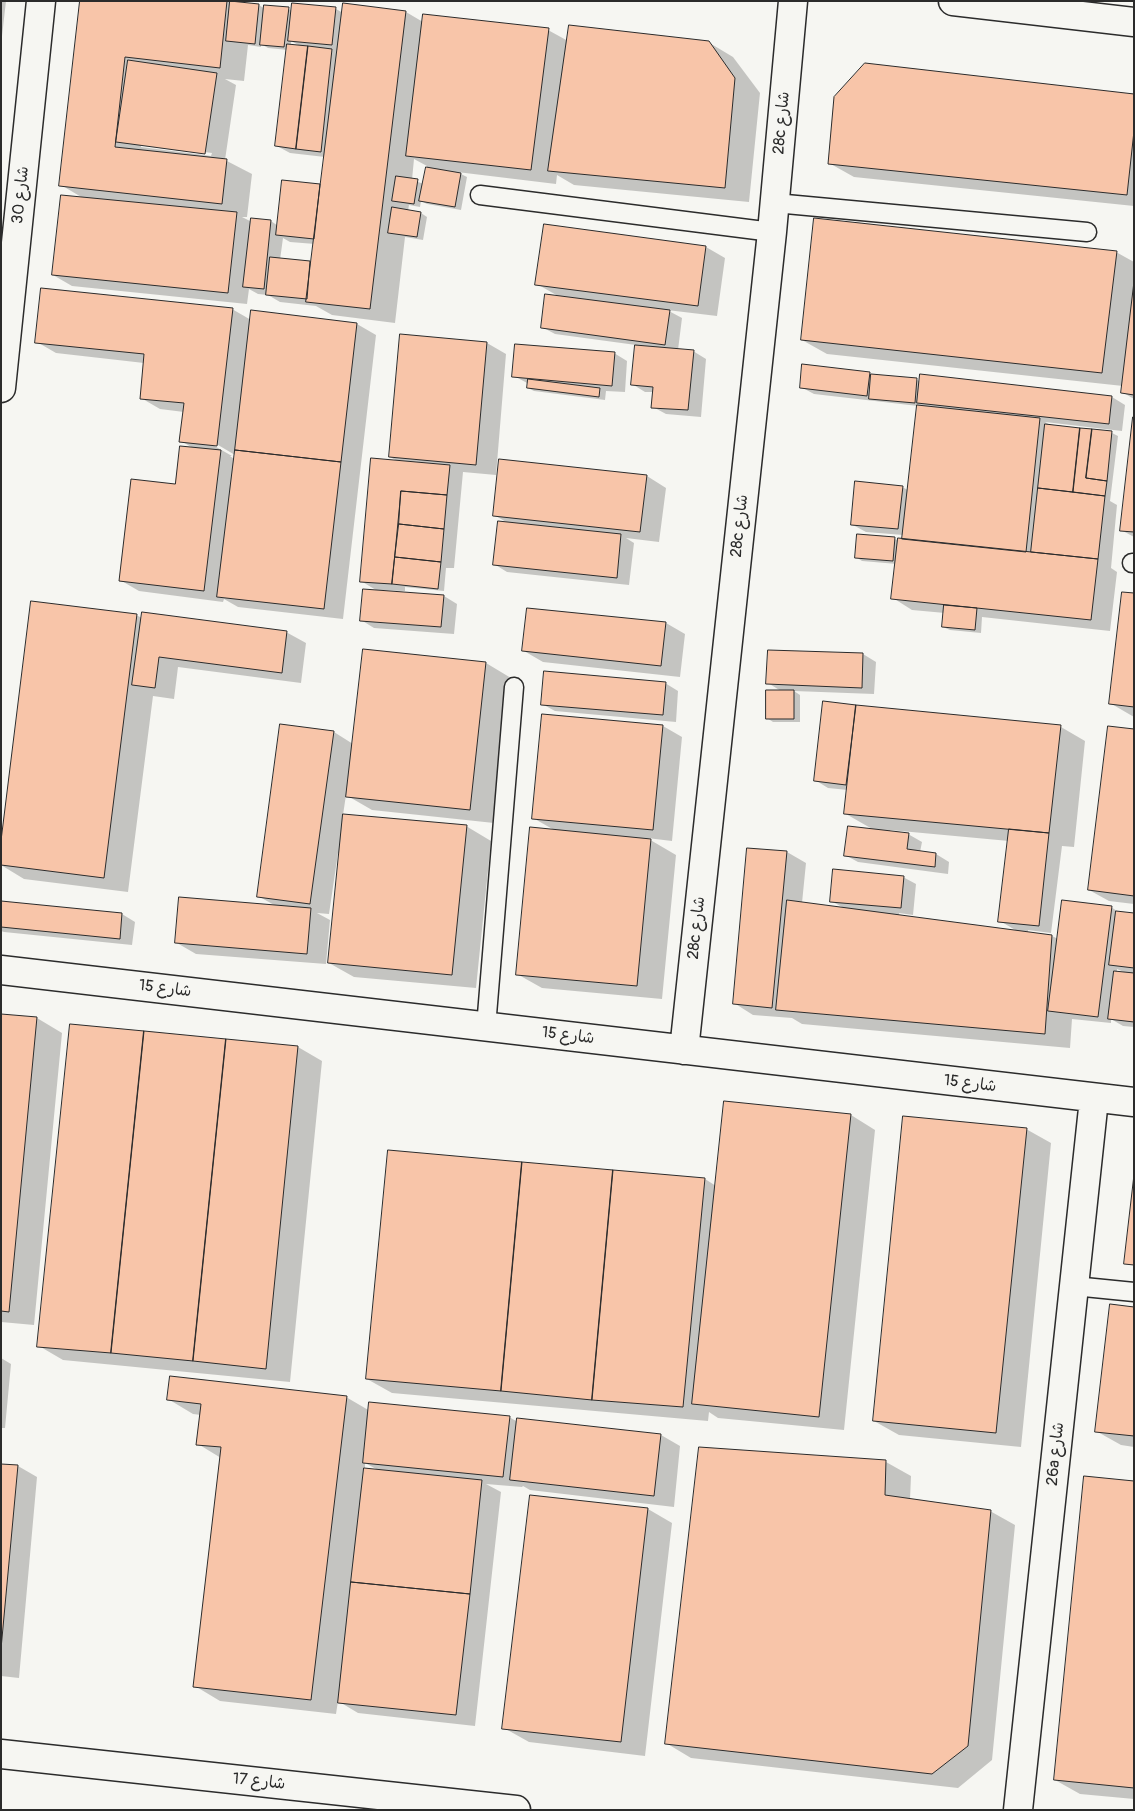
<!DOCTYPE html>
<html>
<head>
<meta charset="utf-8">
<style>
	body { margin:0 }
	#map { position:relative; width:1135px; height:1811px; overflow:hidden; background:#f6f6f2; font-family:Pangolin,sans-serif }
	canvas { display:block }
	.frame { position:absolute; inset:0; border:2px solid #2b2b2b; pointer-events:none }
</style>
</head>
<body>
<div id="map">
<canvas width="1135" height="1811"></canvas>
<div class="frame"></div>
</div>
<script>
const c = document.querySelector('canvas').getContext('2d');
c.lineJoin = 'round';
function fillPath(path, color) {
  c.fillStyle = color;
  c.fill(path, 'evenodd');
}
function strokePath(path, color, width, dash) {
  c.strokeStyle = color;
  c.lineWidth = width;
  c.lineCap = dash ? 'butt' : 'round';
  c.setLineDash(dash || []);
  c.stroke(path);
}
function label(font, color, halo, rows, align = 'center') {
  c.font = font + ' Pangolin,"Playpen Sans Arabic",sans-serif';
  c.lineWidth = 4.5;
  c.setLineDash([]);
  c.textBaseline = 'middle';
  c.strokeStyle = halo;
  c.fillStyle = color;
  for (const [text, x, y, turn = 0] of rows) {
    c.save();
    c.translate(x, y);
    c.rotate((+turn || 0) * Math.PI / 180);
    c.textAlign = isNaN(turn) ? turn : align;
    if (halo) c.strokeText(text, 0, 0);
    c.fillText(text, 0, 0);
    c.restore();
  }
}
const shadow = new Path2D(`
	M1,1h5l-5,44z
	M81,1h156l4,3 18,1 6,4h23l5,2 43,-2 7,4 63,-1 17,10 125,8 20,11 140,1 25,15 27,36 -11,109 -175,-17 -17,-10 -1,9 -99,-12 10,5 -6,33 -34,-6 -6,-3 -1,6 -11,-2 -1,6 13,2 6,4 -4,23 -18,-3 -10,86 -63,-8 -16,-9 -36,-4 -12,-7 -10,-1 -9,-5 -2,15 -175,-18 -19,-11 30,-77 -22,-13zM291,41l11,6 -11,-1zM261,44l7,4 20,2 -11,96 13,7 35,4 -3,30 -3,-2 -41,41 -7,-5 -19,1 -10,-5h5l5,-43 -27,-14 11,-75 -11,-6 19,2 4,-36 13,2zM141,144l71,9 -1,3 -70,-9zM414,159l13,7 -3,18 -12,-4zM283,238l7,4 25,2 -3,20 -32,-4z
	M1134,95v111l-280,-29 -25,-14z
	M706,247l19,11 -8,58 -50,-6 15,8 -4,32 15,1 13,8 -5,58 -35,-3 -13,-7 1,-15h-9l-13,-8 4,-39 -81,-11 -13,-7 16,-31 -21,-12z
	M1116,252l18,10v137l-12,-7 1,-6 -296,-32 -25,-14z
	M232,309l19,11 1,-8 105,12 19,11 -33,284 -105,-12 -14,-8 -1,3 -84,-11 -19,-11 56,-94 17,-38 -12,-7 3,-29 -24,-3 -19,-11 3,-35 -88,-10 -19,-11zM213,442l22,13 -1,4 -4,-3h2l-21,-12z
	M487,343l19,11 -10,121 -33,-3 -9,96h-8l-2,23 -39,-4v4l-29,-1 -15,-9 38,-119 -9,-5z
	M614,353l13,8 -2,31 -19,-1 -1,9 -71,-9 -6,-3 1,-4 -15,-8z
	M870,374l3,2 43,3 4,3 192,15 13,8 -3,26 -77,-9 7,4 60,7 6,3 -8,65 7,4 -6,63 6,4 -7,59 -128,-14 -1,16 -31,-3 -7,-3 2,-14 -33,-3 -19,-12 4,-34 -35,-3 -6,-4 2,-22 37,4 4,2 4,-1v-5l-37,-3 -13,-7 49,-38 6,3 10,-84 -104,-12 -13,-7z
	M1134,418v119l-13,-7z
	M647,476l19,12 -7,54 -33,-4 8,5 -5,42 -122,-13 -13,-8 14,-41 -14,-8z
	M1134,594v123l-24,-14z
	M444,596l13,8 -3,30 -80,-6 -13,-8z
	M136,615l6,3 144,14 20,11 -5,40 -123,-16 -4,32 -21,-3 -25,196 -104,-13 -23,-14v-14z
	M666,623l19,11 -5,43 -137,-15 -19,-11z
	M364,650l122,13 25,15 -17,145 -122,-13 -26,-15 -3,20 123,11 25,15 -15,147 -122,-11 -25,-14 11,-110h-2l-9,61 -12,-1 13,7 -4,44 -130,-10 -19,-11 99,-37 -18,-10 23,-171 53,7 19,12z
	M863,654l13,8 -2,32 -80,-3 6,4v27h-27l-6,-4 14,-27 -13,-8z
	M665,683l13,8 -2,31 -121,-11 -13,-7z
	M824,703l237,24 24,14 -11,106 -12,-1 -11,87 -23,-3v3l24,3 6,3 53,-32 9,6 14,1v113l-11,-1 -12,-7v4l-39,-4 -2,29 -268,-24 -10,-6 -39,-3 -19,-12 53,-151 19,11 -4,40 42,5 -13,-7 72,-24 13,7 -3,31 -14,-2v3l118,15 -17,-10 9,-80 -119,-11v2l18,2 14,8 -2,10 16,2 13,8 -1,12 -90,-12 -13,-7 29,-25 -28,-16 2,-24 -20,-2 -13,-8zM1117,969l9,4 -9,-1z
	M663,726l19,11 -10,104 -25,-3 29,17 -14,144 -120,-11 -25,-14 39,-143 -23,-13z
	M1134,730v174l-25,-3 -20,-11z
	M1,902l121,12 13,8 -3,23 -128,-13 -3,-1z
	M1,1015l36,3 25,15 -28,292 -33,-3z
	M298,1047l24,14 -32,321 -227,-22 -24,-14z
	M851,1115l24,15 -31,300 -126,-12 -9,-6 -1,9 -316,-28 -25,-14 338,-200 11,7z
	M1026,1129l25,14 -30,304 -122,-12 -25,-14z
	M1134,1308v139l-13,-2 -25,-14z
	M1,1358l10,6 -6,64h-4z
	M346,1397l24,14 139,6 9,5v-3l143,16 19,11 -6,61 -144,-17 -7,-4 -1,1 -36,-3 15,8 -26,234 -117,-13 -20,-12 -2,13 -116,-13 -25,-15 26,-228 -23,-14 3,-29 -8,-1 -25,-15zM365,1463l13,7 -13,-1z
	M886,1462l25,14 -1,24 80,11 25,14 -23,235 -34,28 -267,-30 -25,-15z
	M1,1465l17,1 19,11 -18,201 -18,-2z
	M1134,1482v317l-54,-5 -25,-14z
	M648,1509l24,14 -27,233 -116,-14 -25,-14z`);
const building = new Path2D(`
	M80,1h147l-7,67 -95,-11 -10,90 112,12 -5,45 -163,-18z
	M230,1l29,3 -4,40 -29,-3z
	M292,3l44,4 -4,38 -44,-4z
	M343,3l63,8 -36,298 -64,-7z
	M264,5l25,2 -5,40 -24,-2z
	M423,14l126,14 -18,142 -125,-14z
	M569,25l140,16 26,37 -10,110 -177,-17z
	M287,44l21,2 -12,103 -21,-3z
	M308,46l24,3 -11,103 -25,-3z
	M128,60l89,13 -12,81 -89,-12z
	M865,63l269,31v37l-7,64 -299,-31 6,-67z
	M426,167l35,6 -6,34 -36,-6z
	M396,176l22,3 -4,25 -22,-3z
	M282,180l38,4 -6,55 -38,-4z
	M61,195l176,17 -9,81 -176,-18z
	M392,207l29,5 -4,25 -29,-4z
	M251,218l20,2 -7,69 -21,-2z
	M814,218l303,33 -15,122 -301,-33z
	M544,224l162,22 -8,60 -163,-21z
	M270,257l40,4 -3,38 -41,-4z
	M1134,282v113l-13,-2z
	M41,288l192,20 -16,138 -38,-4 5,-39 -44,-4 4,-45 -109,-11z
	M545,294l125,16 -5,35 -124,-17z
	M251,310l106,13 -16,139 -106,-12z
	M400,334l87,8 -11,123 -87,-8z
	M515,344l100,8 -3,34 -100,-9z
	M635,345l59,5 -6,60 -37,-2 2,-21 -22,-2z
	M802,364l68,8 -3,24 -67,-8z
	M871,374l46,4 -2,25 -46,-4z
	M920,374l192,22 -3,28 -192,-21z
	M528,379l72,9 -1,9 -72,-9z
	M917,405l123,13 -14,134 -124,-13z
	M1133,417h1v115l-14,-1z
	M1045,424l35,4 -7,64 -35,-4z
	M1080,428l12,1 -6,49 21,3 -2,15 -32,-4z
	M1092,429l20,2 -5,50 -21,-3z
	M180,446l41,4 -17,141 -85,-10 12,-102 44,5z
	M235,450l106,12 -17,147 -107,-12z
	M371,458l79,7 -3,30 -46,-4 -9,93 -32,-2z
	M499,459l148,16 -7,57 -147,-16z
	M855,481l48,5 -5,43 -47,-4z
	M1038,488l67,8 -7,63 -67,-7z
	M401,491l46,4 -3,34 -45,-5z
	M498,521l123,13 -4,44 -124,-13z
	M399,524l45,5 -3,33 -46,-5z
	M857,534l38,3 -2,24 -38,-3z
	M898,538l200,21 -7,61 -200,-21z
	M395,557l46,5 -3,27 -46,-5z
	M363,589l81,6 -3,32 -81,-6z
	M1122,592l12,1v114l-25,-3z
	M31,601l106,13 -33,264 -103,-13v-24z
	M944,605l33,3 -2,22 -33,-3z
	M527,608l139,14 -5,44 -139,-15z
	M142,612l145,19 -5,42 -123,-16 -4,31 -23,-3z
	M363,649l123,13 -16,148 -124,-13z
	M768,650l95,3 -1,35 -96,-4z
	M544,671l122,11 -3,33 -122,-10z
	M766,690h28v29h-28z
	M823,701l33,4 -10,80 -32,-4z
	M856,705l205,20 -12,108 -205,-19z
	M542,714l121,11 -10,105 -121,-11z
	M280,724l54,7 -24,173 -53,-7z
	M1108,726l26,3v167l-46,-6z
	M343,814l124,11 -15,150 -124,-12z
	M848,826l61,7 -2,16 29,4 -1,14 -91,-11z
	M530,827l121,12 -14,147 -121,-11z
	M1009,829l40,4 -10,93 -41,-4z
	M747,848l40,3 -15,157 -39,-4z
	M833,869l71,7 -3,32 -71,-6z
	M179,897l132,11 -4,46 -132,-11z
	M787,900l265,35 -7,99 -269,-24z
	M1062,900l50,6 -14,111 -50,-6z
	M1,901l121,12 -2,26 -119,-12z
	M1116,911l18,2v55l-25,-3z
	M1114,971l20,2v49l-26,-3z
	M1,1014l36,3 -28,295 -8,-1z
	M70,1024l74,7 -33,322 -74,-6z
	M144,1031l82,8 -33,322 -82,-8z
	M226,1039l72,7 -32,323 -73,-8z
	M724,1101l127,13 -32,303 -127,-13z
	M903,1116l124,12 -31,305 -123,-12z
	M388,1150l134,12 -21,229 -135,-12z
	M522,1162l91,8 -21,230 -91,-9z
	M613,1170l92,8 -22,229 -91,-7z
	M1134,1175v90l-10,-1z
	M1110,1304l24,3v129l-39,-4z
	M170,1376l177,20 -36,304 -118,-13 28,-240 -25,-2 5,-41 -34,-4z
	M369,1402l141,14 -7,61 -140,-14z
	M517,1418l144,16 -7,62 -144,-16z
	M699,1447l187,13 -1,35 106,15 -23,236 -36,28 -267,-30z
	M1,1464l17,1 -17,184z
	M364,1468l118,12 -12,114 -119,-12z
	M1084,1476l50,5v307l-80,-8z
	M530,1495l118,13 -27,234 -119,-13z
	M351,1582l119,12 -14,121 -118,-12z`);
const service = new Path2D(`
	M480,195l292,37
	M775,203l312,29
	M1132,563h2
	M486,1027l28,-340
	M1074,1286l60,6`);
const minor = new Path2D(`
	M1,388l40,-387
	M1,970l1133,132
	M684,1050l88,-818 21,-231
	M1,1754l515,56
	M1018,1810l76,-711`);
const tertiary = new Path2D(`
	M953,1l181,21`);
const streetNames = [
	["28c شارع",782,123,-85],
	["شارع 30",21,195,-84],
	["28c شارع",740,526,-84],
	["28c شارع",697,928,-84],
	["شارع 15",165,989,7],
	["شارع 15",568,1036,7],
	["شارع 15",970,1084,7],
	["26a شارع",1056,1454,-84],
	["شارع 17",259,1782,6]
];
fillPath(shadow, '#0003');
fillPath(building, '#f8c5a9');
strokePath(building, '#2b2b2b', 1);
strokePath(service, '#2b2b2b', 21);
strokePath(minor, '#2b2b2b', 31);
strokePath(tertiary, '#2b2b2b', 31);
strokePath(service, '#f6f6f2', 18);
strokePath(minor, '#f6f6f2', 28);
strokePath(tertiary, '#f6f6f2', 28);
label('16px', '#2b2b2b', '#f6f6f2', streetNames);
</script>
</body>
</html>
